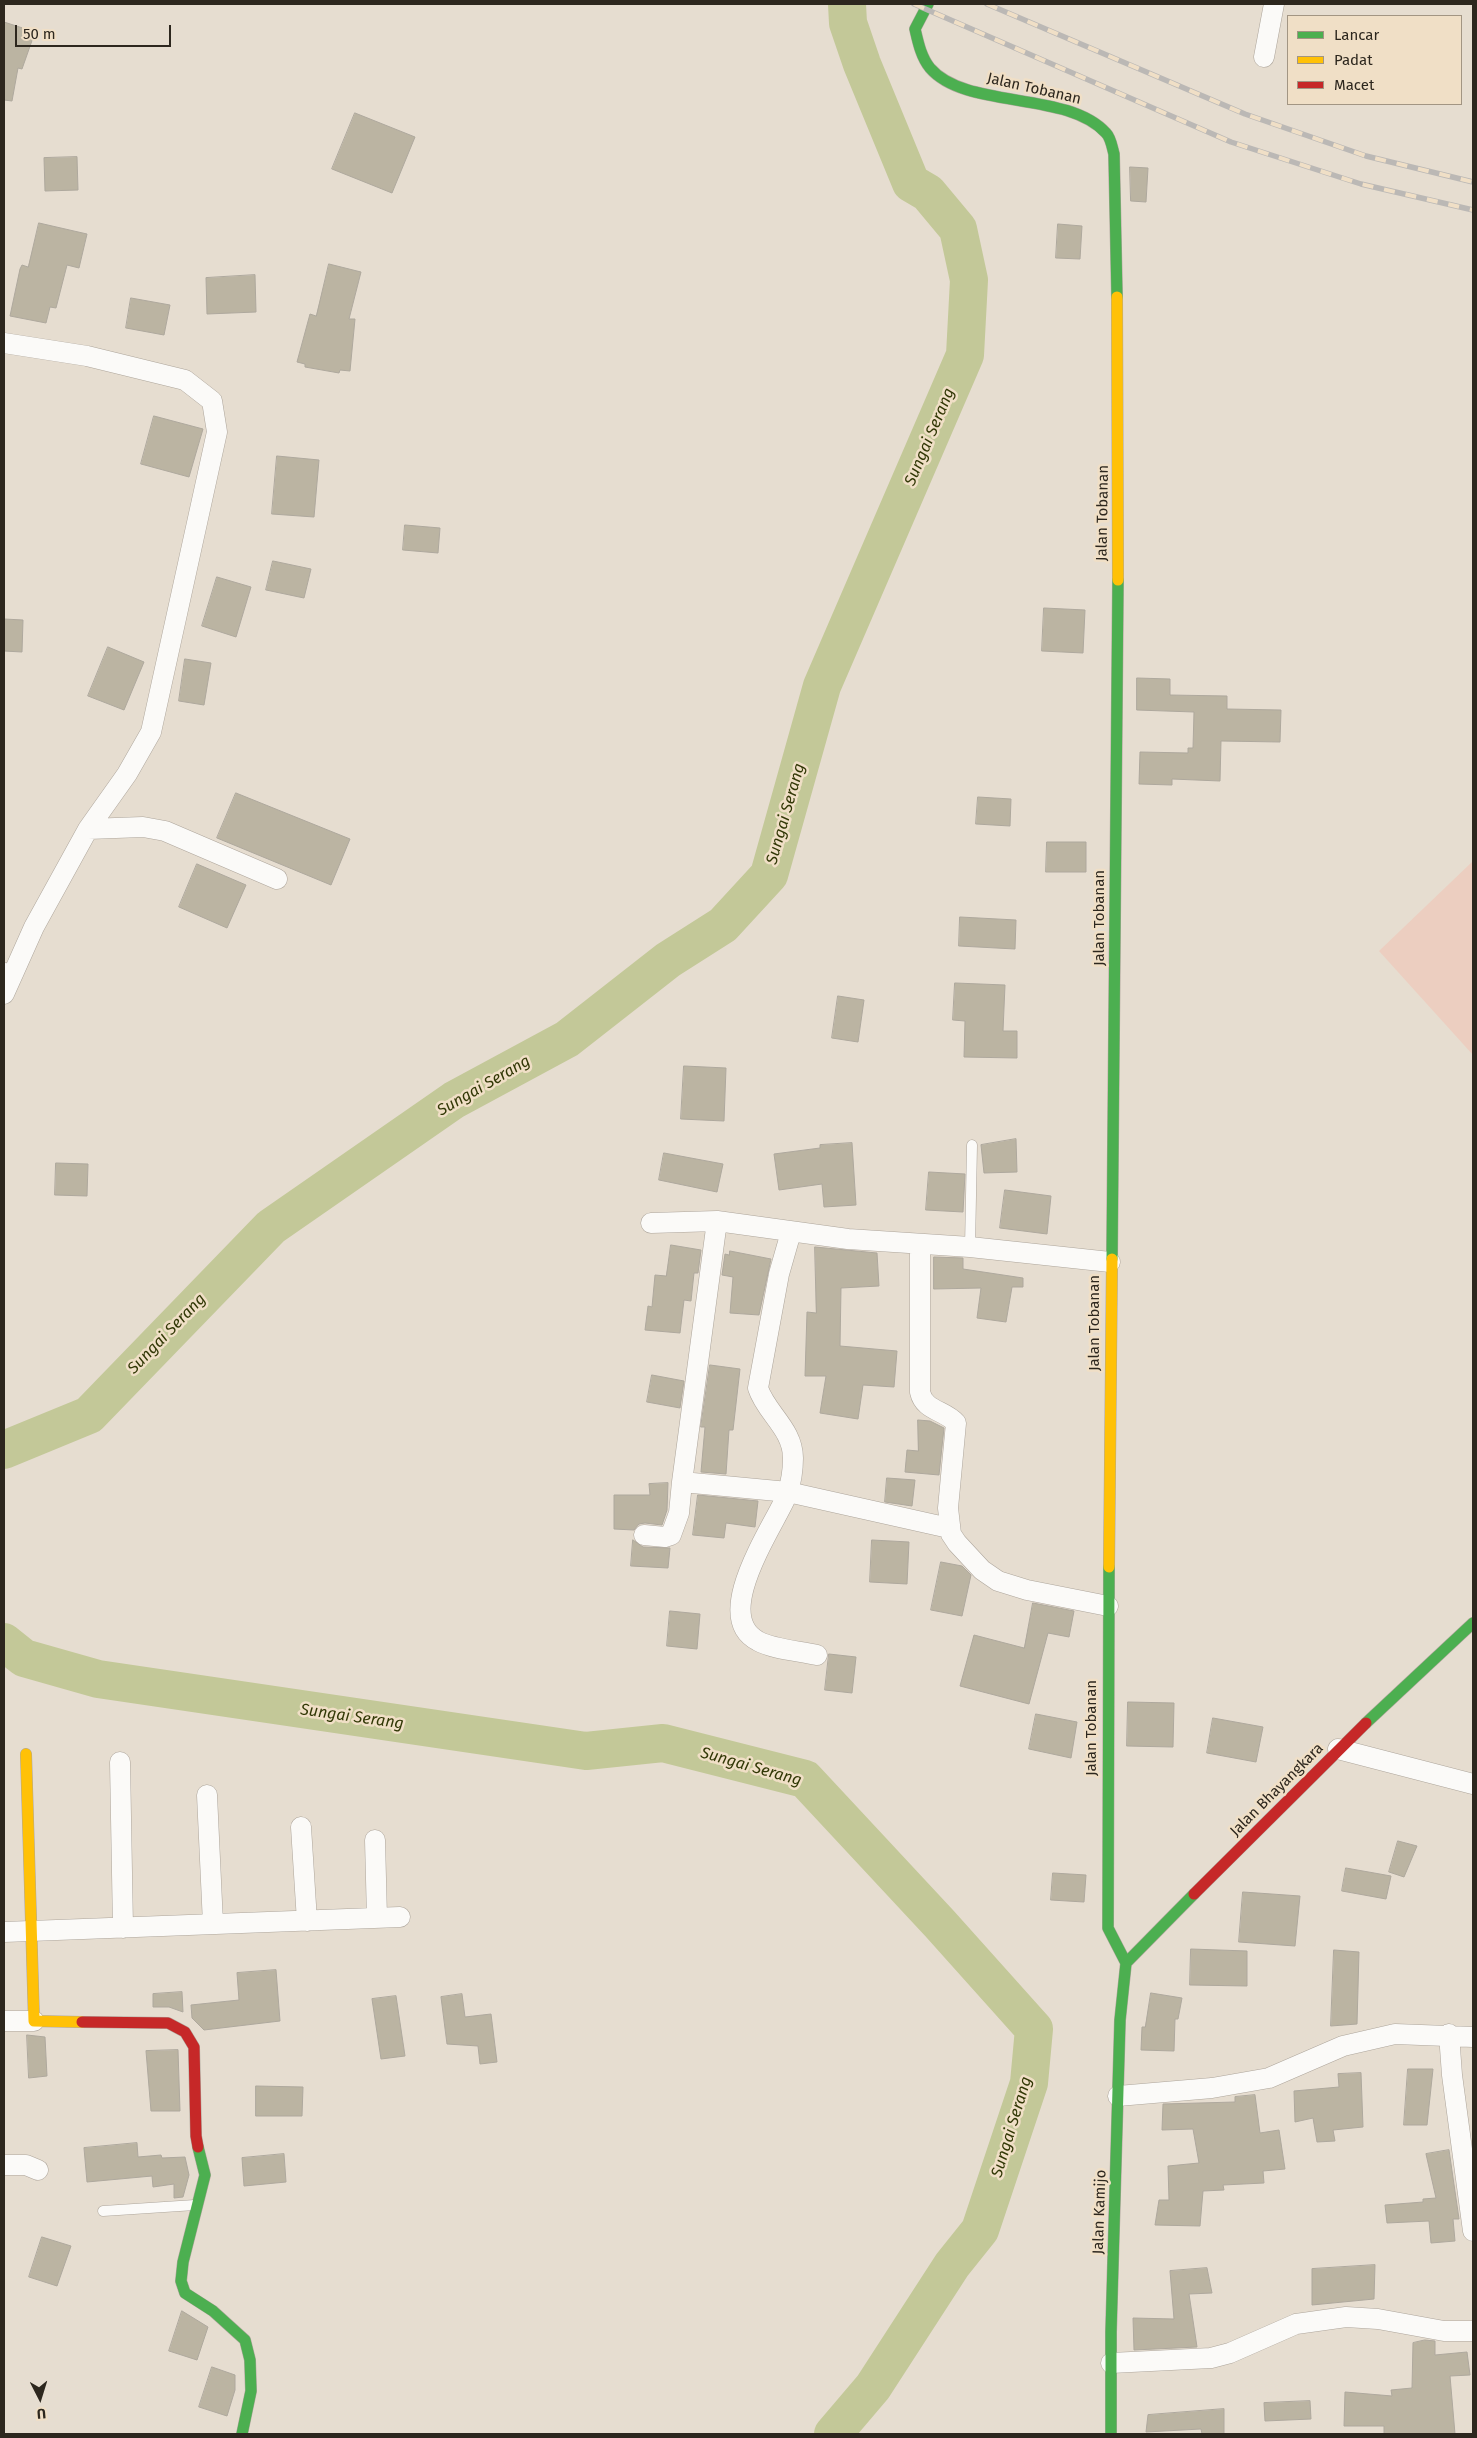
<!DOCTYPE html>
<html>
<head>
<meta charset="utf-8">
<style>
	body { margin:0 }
	#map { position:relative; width:1477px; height:2438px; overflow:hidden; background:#e6ddd0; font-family:"Fira Sans",sans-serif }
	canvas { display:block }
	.frame { position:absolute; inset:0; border:5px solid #2d271e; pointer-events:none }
	.legend { position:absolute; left:1287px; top:15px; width:175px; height:90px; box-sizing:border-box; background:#f0dfc6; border:1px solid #a29583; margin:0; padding:6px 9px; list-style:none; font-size:15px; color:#2d271e }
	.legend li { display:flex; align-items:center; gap:10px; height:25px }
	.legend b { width:25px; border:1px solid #a29583 }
	.north { position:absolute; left:15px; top:2373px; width:50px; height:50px; -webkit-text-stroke:4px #f0dfc6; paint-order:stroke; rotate:175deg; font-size:14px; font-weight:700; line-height:20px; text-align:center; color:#2d271e }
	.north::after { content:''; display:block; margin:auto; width:18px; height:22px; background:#2d271e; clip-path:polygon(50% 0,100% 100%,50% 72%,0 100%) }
	.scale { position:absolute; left:15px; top:25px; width:156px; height:22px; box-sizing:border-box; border:2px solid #2d271e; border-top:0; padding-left:6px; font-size:15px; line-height:18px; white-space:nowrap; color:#2d271e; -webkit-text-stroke:4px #f0dfc6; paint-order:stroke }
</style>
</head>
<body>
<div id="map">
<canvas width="1477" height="2438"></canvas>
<div class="frame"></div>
<ul class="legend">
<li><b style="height:6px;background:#4caf50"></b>Lancar</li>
<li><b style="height:6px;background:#ffc107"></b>Padat</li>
<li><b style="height:6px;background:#c62828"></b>Macet</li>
</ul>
<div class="north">U</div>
<div class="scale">50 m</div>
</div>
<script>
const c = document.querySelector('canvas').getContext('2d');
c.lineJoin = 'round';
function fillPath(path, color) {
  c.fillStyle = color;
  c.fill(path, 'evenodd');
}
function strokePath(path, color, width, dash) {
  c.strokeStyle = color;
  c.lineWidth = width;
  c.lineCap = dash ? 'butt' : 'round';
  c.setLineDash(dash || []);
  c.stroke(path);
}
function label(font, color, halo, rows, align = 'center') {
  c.font = font + ' "Fira Sans",sans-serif';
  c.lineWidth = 5;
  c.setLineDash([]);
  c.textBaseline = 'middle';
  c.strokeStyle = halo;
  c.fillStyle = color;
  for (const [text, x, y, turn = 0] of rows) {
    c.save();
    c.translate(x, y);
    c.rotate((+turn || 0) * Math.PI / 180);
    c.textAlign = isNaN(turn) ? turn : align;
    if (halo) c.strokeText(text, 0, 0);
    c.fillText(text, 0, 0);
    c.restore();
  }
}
const green = new Path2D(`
	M1473,861v194l-94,-104z`);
const river = new Path2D(`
	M4,1450l85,-35 182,-188 183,-127 113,-61 101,-79 55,-35 46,-50 53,-189 143,-331 4,-75 -11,-51 -30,-36 -17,-10 -49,-119 -14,-41 -1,-19
	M4,1642l20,16 74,21 488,72 77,-8 142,36 135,145 94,105 -5,54 -49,147 -28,35 -79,122 -40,47`);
const building = new Path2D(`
	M4,22l31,10 -13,37 -4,-1 -6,33 -8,-1z
	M355,113l60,24 -23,56 -60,-24z
	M77,157l1,33 -33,1 -1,-33z
	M1130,167l18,1 -2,34 -15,-1z
	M39,223l48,11 -8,34 -12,-3 -11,43 -6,-1 -4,16 -36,-7 10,-47 2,-4 6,2z
	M1058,224l24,2 -2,33 -24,-1z
	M329,264l32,8 -12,47h6l-5,52 -10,-1 -1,3 -34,-6v-3l-8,-2 13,-48 6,2z
	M255,275l1,37 -49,2 -1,-36z
	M131,298l39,7 -6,30 -38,-7z
	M154,416l49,13 -14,48 -48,-13z
	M277,456l42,4 -5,57 -42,-3z
	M405,525l35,3 -2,25 -35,-3z
	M273,561l38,8 -7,29 -38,-8z
	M217,577l34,10 -15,50 -34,-11z
	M1044,608l41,2 -2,43 -41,-2z
	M4,619l19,1 -1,32 -18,-1z
	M108,647l36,15 -20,48 -36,-14z
	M185,659l26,4 -7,42 -25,-4z
	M1137,678l33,1v16l57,1v13l54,1 -1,32 -59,-1 -1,40 -48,-2v6l-33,-1 1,-32 48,1v-5h5l1,-36 -57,-2z
	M236,793l114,46 -19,46 -114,-47z
	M978,797l33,2 -1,27 -34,-2z
	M1047,842h39v30h-40z
	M197,864l49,21 -19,43 -48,-21z
	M960,917l56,3 -1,29 -56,-3z
	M955,983l50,2 -2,46h14v27l-53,-1 1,-36 -12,-1z
	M838,996l26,4 -6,42 -26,-4z
	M684,1066l42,2 -2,53 -43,-2z
	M1016,1139l1,33 -33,1 -3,-28z
	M852,1143l4,62 -32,2 -2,-23 -43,6 -5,-36 46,-6v-3z
	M664,1153l59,11 -6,28 -58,-12z
	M56,1163l32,1 -1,32 -32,-1z
	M929,1172l36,2 -2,38 -37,-2z
	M1005,1190l46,6 -4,38 -47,-6z
	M671,1245l30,5 -3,23h-4l-3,28 -7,-1 -4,33 -35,-3 3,-24 4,1 3,-32 11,1z
	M815,1247l62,6 2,33 -38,2 -1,58 57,5 -3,36 -31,-2 -5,34 -38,-6 6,-37h-21l2,-64 9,1z
	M730,1251l41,8 -12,56 -29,-2 3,-36 -11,-2 3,-21 4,1z
	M934,1257l29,1v11l60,9v9h-11l-6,35 -29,-4 4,-30 -47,1z
	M710,1365l30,4 -7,61h-4l-3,44 -25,-2 4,-45h-4z
	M652,1375l32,6 -4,27 -33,-6z
	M918,1420l12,1 14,7 -5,47 -34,-3 2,-22 11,1z
	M887,1478l28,2 -3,26 -27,-4z
	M668,1483l-1,27 -5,15 -17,-2 -6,1 -5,6 -20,-1v-34h36l-1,-11z
	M698,1495l60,6 -3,26 -29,-4 -2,15 -31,-3z
	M633,1540l10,7 27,1 -2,20 -37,-2z
	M872,1540l37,2 -2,42 -37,-2z
	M941,1562l21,4 9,9 -9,41 -31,-6z
	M1033,1603l41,8 -5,26 -21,-4 -19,71 -69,-18 14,-51 50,13z
	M670,1611l30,3 -3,35 -30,-3z
	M829,1654l27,3 -4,36 -27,-3z
	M1128,1702l46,1 -1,44 -46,-1z
	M1036,1714l41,8 -6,36 -42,-9z
	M1213,1718l50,9 -7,35 -49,-9z
	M1398,1841l19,5 -13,31 -15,-5z
	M1346,1868l45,8 -5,23 -44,-8z
	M1053,1873l33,2 -2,27 -33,-2z
	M1243,1892l57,4 -5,50 -56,-4z
	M1191,1949l56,2v35l-57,-1z
	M1334,1950l25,2 -2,72 -26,2z
	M276,1970l4,51 -76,9 -12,-12 -1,-13 48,-5 -2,-27z
	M182,1992l1,20 -14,-5h-16v-13z
	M1151,1993l31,5 -4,21h-3l-1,32 -33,-1 1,-23h3z
	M462,1994l3,23 26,-3 6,48 -17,2 -2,-18 -31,-2 -6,-47z
	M396,1996l9,60 -24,3 -9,-60z
	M27,2035l18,2 2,39 -18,2z
	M178,2050l2,61h-29l-5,-60z
	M1408,2069h25l-6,56h-23z
	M1361,2073l2,54 -30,3 2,11 -18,1 -4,-24 -18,4 -1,-31 45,-4 -1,-13z
	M256,2086l47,1 -1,29h-46z
	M1255,2095l5,38 19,-3 6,39 -22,2 1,12 -41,2 1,5 -21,1 -3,35 -45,-1 4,-25h10l-1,-34 31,-3 -6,-34 -31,1 1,-26 72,-2v-5z
	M137,2143l1,14 23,-2 1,3 23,-1 4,18 -6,22 -9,1v-14l-21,3 -1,-11 -65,6 -3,-34z
	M1449,2150l10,69h-6l2,22 -24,2 -2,-22 -42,2 -2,-18 38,-3v-3l13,-1 -10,-44z
	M284,2154l2,28 -42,4 -2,-28z
	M42,2237l29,9 -14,40 -28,-9z
	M1375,2265l-1,34 -62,6v-36z
	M1207,2268l5,25 -23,1 8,53 -63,3 -1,-32 41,1 -4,-48z
	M182,2311l26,16 -11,33 -28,-9z
	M1425,2340l10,1v14l32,-3 3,23 -20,1 5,58h-71v-8h-40l1,-34 47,4 -1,-6 21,-2 1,-45z
	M212,2367l23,8v15l-8,26 -28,-9z
	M1310,2401l1,18 -46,2 -1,-18z
	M1224,2409v25h-22l-1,-5 -55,3 2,-17z`);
const lane = new Path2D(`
	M970,1247l2,-102
	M103,2211l92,-6`);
const street = new Path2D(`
	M1264,57l10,-53
	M4,343l83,13 98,24 27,21 5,31 -66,300 -24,42 -39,55 -54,98 -21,47 -9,-1
	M88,829l55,-2 22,4 112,48
	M4,994l9,-20
	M651,1223l66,-2 131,18 122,8 140,15
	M791,1232l-12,42 -21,114c8,25 35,41 35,70 0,12 -2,25 -6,37 -13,31 -77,121 -29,146 14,8 42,10 59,14
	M920,1244v148c4,19 25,18 36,31l-8,85 3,26 6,9 25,27 16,11 29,9 81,16
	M682,1482l35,-261
	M644,1535l21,2 6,-2 8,-22 3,-31 106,10 161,36
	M1338,1749l135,35
	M120,1762l3,166
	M207,1795l6,129
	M301,1827l6,94
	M375,1840l2,78
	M4,1932l396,-15
	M4,2021h30
	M1449,2034l3,41 21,156
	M1118,2096l94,-8 57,-10 74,-32 52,-12 78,3
	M4,2165h22l12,5
	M1111,2363l100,-5 19,-5 66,-29 50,-7 32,2 66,12h29`);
const fast = new Path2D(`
	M928,4l-13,25c3,13 6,28 15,39 36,42 137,22 176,65 5,5 6,14 8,21l3,143
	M1112,1259l6,-679
	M1109,1567l-1,361 18,35
	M1366,1723l107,-100
	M198,2147l7,28 -22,87 -2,19 4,12 28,18 32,29 5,20 1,31 -9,43
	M1111,2434v-102l9,-312 6,-57 68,-69`);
const slow = new Path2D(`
	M1117,297l1,283
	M1109,1567l3,-308
	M26,1754l8,267 48,1`);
const jam = new Path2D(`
	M1194,1894l172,-171
	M82,2022l86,1 17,9 9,15 2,89 2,11`);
const rail = new Path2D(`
	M914,4l317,138 130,42 112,26
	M987,4l258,110 121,42 107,26`);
const streetNames = [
	["Jalan Tobanan",1034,89,13],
	["Jalan Tobanan",1103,513,-89],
	["Jalan Tobanan",1100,918,-90],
	["Jalan Tobanan",1095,1323,-90],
	["Jalan Tobanan",1092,1728,-90],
	["Jalan Bhayangkara",1277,1790,-45],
	["Jalan Kamijo",1100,2212,-88]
];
const waterNames = [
	["Sungai Serang",930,437,-67],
	["Sungai Serang",786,814,-74],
	["Sungai Serang",484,1086,-30],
	["Sungai Serang",167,1334,-46],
	["Sungai Serang",352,1717,8],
	["Sungai Serang",751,1767,16],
	["Sungai Serang",1012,2127,-73]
];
fillPath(green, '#eccec0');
strokePath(river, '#c3c898', 38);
fillPath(building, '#bbb4a2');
strokePath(building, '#aea89d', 1);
strokePath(lane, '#ada59b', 11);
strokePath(street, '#ada59b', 21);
strokePath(fast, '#ada59b', 12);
strokePath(slow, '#ada59b', 12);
strokePath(jam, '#ada59b', 12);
strokePath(lane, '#fbfaf8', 10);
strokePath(street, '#fbfaf8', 20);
strokePath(fast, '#4caf50', 11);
strokePath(slow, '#ffc107', 11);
strokePath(jam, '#c62828', 11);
strokePath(rail, '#bbb8b5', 5.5);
strokePath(rail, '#f0dfc6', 4, [11]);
label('15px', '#2d271e', '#f0dfc6', streetNames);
label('italic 16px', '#323806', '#f0dfc6', waterNames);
</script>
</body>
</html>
